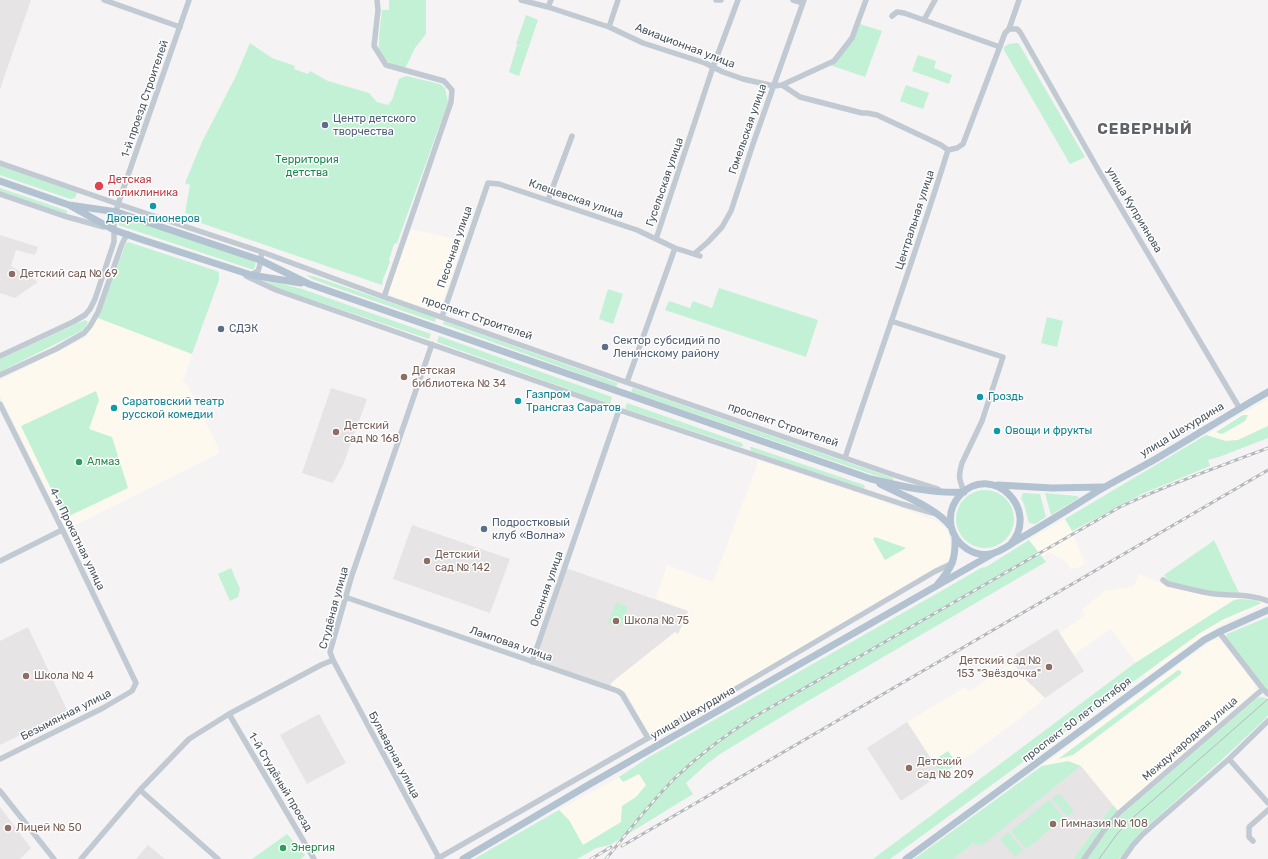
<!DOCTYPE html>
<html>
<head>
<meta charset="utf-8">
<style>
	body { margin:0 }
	canvas { display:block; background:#f5f3f3 }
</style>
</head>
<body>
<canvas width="1268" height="859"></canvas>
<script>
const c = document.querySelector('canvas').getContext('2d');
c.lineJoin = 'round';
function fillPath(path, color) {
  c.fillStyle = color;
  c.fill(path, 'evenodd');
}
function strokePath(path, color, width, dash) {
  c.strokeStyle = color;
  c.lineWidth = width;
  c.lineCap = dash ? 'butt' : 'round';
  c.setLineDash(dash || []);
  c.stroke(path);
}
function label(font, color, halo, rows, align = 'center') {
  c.font = font + ' Rubik,sans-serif';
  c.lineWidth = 3;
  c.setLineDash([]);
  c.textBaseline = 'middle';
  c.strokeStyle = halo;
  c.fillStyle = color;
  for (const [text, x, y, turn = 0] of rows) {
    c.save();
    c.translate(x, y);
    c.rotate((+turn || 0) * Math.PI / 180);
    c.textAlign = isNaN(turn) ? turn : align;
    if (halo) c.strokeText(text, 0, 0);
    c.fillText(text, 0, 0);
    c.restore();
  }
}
const commercial = new Path2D(`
	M411,229l53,12 -24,69 -1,1 -4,1 -45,-17 -1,-8 20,-56z
	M98,318l94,36 -9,27 5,5 31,63v3l-1,2 -150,75 -3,-1 -65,-133v-15l75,-37 12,-7z
	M1268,399v27l-30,14 -12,1 -20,-6z
	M757,460l116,38 64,23 6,5 5,6 2,8v17l-3,5 -5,3 -287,169h-5l-4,-4 -18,-34 -3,-4 -15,-6 2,-4 63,-51 3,3 10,-23 -32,-12 11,-34 46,17 43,-114z
	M1065,519l7,12 13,32 -8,6 -1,-2 -5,3 -5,-8 -17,-10 -7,5 -13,-17z
	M1139,574l29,12 92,15 3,1v3l-37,17 -25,15 -55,40 -35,-48 -38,26 -13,-22 25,-18 -3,-5 23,-19 29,-5z
	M1214,640h6l3,3 30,39 2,3v5l-4,5 -133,116 -16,-19 -34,-31 -26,5 143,-106z
	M1013,662l12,17 20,19 -32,26 -56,40 -9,-13 -15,10 -26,-39 58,-35 4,5z
	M639,774l8,11 -11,12 -14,9 -1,16 -38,23 -14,-25 -10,-10 60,-33 4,5z`);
const education = new Path2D(`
	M0,0h31l-31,89z
	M0,235l38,12 -3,8 -19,-5 -5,16 27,16 -23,16 -15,-5z
	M331,388l36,11 -24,66 -10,18 -31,-10z
	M412,525l98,34 -20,54 -97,-34z
	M566,568l122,43 -10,23 -3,-2 -63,50 -2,4 -70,-24 -2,-2 -2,-4z
	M28,627l40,85 -68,33v-104z
	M1057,629l27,42 -39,27 -20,-19 -12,-17 3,-8z
	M319,714l27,49 -39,21 -27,-49z
	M907,722l34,52 -40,27 -34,-53z
	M1081,766l32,39 -40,54h-120l21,-16h5l2,2z
	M0,807l31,41 -11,11h-20z
	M148,845l17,14h-29z`);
const green = new Path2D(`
	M389,0h37v34l-11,14 -9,19c-10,1 -25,-6 -27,-18 -1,-9 2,-29 3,-39h7z
	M526,15l12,5 -19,56 -10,-4 8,-27 10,3 -11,-4z
	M860,24l22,7 -17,46 -35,-12z
	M250,43l22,15 23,8 -1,3 14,5 2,-3 18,10 41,12 8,9 11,3 4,-5 7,-21 7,-3 34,8 5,4 3,14 -51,141 -3,1 -5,16 1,2 -7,17 -1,6 -181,-62 1,-5 -17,-5 5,-28 -5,-2 17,-41 34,-66z
	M1017,43l2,1 66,113 -15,7 -66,-114v-3l5,-3z
	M918,55l18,6 -2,7 18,7 -3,9 -37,-13z
	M906,85l23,8 -6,16 -23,-8z
	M0,166l76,26 1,1 -2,5 -5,1 -70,-24z
	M0,188l65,22 2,1v3l-1,1 -66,-23z
	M123,217l131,44 2,2 -2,6h-3l-130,-43 -3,-2c0,-4 1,-5 5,-7z
	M128,242l89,29 2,2v7l-27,74 -94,-36 28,-75z
	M306,275l7,1 123,42 -1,4 -104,-36 -19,-7z
	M264,281l15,2 23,6 129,45 -2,5 -152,-51z
	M719,288l99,32 -12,37 -141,-47 4,-9 21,7 3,-7 19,7z
	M608,289l15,5 -10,30 -14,-5z
	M1047,317l16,4 -6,26 -16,-4z
	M85,320l3,2 -2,4 -5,5 -81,41v-13z
	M444,321l174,62 -2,4 -173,-63z
	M439,336l173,61 -2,7 -173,-62z
	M633,388l260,90 1,2 -2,1 -24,-8 -237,-81z
	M96,391l3,9 -10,29 23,8 16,51 -63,30 -44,-92z
	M627,403l115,40 1,3 -2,1 -116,-38z
	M1243,415h5l-3,6 -21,12 -3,1 -5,-2z
	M1268,426v12l-49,19 -11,3 2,6 -66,27 -72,38 -7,-12 141,-84 20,6 12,-1z
	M750,447h2l112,38 1,3 -2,1 -112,-38z
	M956 519a29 29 0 1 1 58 0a29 29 0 1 1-58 0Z
	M1023,493l17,1 6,23 -11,7 -6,-1 -5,-19 -3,-6z
	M1045,493l31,3 3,1 -2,2 -26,16z
	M875,537l31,11 -21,12 -12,-21z
	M1029,540l17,22 -245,143 -81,49 -13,10 -21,19 7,11 -83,51 -14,3 -19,11h-103l85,-49 10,10 14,25 38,-23 1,-16 14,-9 10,-12 -7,-11 -16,8 -4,-5 30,-20 287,-163 45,-26 5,-1z
	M1214,540l25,53 -24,-1 -46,-10 -5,-7 45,-31z
	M231,568l9,21 -2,8 -8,4 -12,-27z
	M1240,599l15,1 7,3 -38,16 -24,14 -310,226h-17l262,-196 99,-63z
	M616,602l12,5 -8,20 -12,-4z
	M1268,617v74l-42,-54 1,-3z
	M1178,670l3,1v3l-108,81 -15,4z
	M1261,697l4,1 3,2v15l-2,3 -39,37 -86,77 -22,27h-33l21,-29 14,-15 136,-117z
	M948,751l9,13 -16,10 -8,-13z
	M1068,761l13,5 -100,80 -2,-3 -3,2 -2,-2 -21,16h-39l128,-93z
	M1059,793l15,18 -7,5 -15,-17z
	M1049,800l15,18 -38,31 -15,-18z
	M1113,805l5,6 -14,16 -23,32h-8z
	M1008,832l15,18 -8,7 -15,-18z
	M287,834l18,21 -4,4h-49z`);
const minor = new Path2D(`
	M104,0l76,27
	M377,0l1,10 -4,36 12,19 58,16 8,9 -1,12 -67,195
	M521,0l27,7 61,20 34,16 62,20 18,9 20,7 31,7 8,-1 18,12 62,16h5l10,2 64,30 7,5
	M716,0h5
	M793,0l10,3
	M548,7l3,-7
	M892,16l5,-4 7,1 96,34
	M924,20l11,-20
	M609,27l9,-27
	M1009,29h8l3,3 79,139 141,238
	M782,85l52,-24 18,-23 14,-38
	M948,150l9,-2 6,-4 42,-111 4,-4 10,-29
	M0,163l118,41 144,48 122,45 273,96 237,82 44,14
	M0,194l64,22 40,11
	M548,200l24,-64
	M656,239l57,-172 25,-67
	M694,254l14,-12 14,-15 9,-16 23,-70 50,-141
	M251,275l7,-4c3,-7 2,-11 4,-19
	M246,276l30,14 343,120 283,94 31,9
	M442,317l46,-134 11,1 138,46 38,18 25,8
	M891,321l112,36 -21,64 -20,42c-4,14 -3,16 2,29
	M0,356l73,-34 12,-7 5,-6 5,-10 19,-57v-22l4,-16 71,-204
	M0,375l56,-26 28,-16 6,-7 8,-14 24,-68 3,-6 3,-4
	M627,382l48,-134
	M0,404l64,129 72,150 -4,8 -29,17 -103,51
	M845,458c34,-103 71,-205 103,-308
	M0,561l62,-31
	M1163,580l5,4c16,3 31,8 47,10 17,2 37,0 53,7
	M345,597l273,94 4,3 26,44
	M333,660l106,198
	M532,662l87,-252
	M1263,689l5,5
	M229,714l85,145
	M1229,759l39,44
	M140,790l78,69
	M0,791l54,68
	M1253,841l-4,-4v-10l19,-17
	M81,859l59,-69 49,-51 40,-25 92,-49 12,-5 -3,-8 22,-77 80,-231
	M437,859l211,-121 62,-34 224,-132 19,-9
	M1084,859l21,-30 14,-16 144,-124 -44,-57
	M1123,859l10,-14 10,-11 86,-75 39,-38`);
const major = new Path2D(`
	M0,181l69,24 45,25 29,10 108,35 50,8
	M69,205l48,7 143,48 49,24 562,195c30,7 61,15 93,13
	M880,484c23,12 56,23 71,43
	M998,485l54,3 52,-1
	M1010,545c32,-36 -19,-83 -50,-50 -8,9 -11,20 -9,31 4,19 24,33 43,27 10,-3 18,-10 27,-15 24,-14 48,-29 72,-44 21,-13 44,-24 66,-37 36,-21 72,-44 109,-65
	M937,585c15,-17 19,-26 18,-48
	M463,859l127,-75 404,-231
	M906,859l298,-219 15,-8 49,-22`);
const tram = new Path2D(`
	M1099,859l18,-25 11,-12 140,-123`);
const rail = new Path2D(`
	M622,846l646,-376
	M591,859l20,-12
	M606,859c22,-27 43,-55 68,-80 25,-24 51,-44 80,-62l366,-210c48,-23 99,-40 148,-59`);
const markers = [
	[325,125,4,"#5c6f8a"],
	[99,186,5,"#e0444e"],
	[153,206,4,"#0f9aa8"],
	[12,274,4,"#8d6e63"],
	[221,329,4,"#5c6f8a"],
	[605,347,4,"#5c6f8a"],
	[404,377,4,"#8d6e63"],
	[980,397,4,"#0f9aa8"],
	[518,401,4,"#0f9aa8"],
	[114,408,4,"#0f9aa8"],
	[997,431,4,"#0f9aa8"],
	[336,432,4,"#8d6e63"],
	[79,462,4,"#2e9e5b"],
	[484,529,4,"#5c6f8a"],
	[427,561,4,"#8d6e63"],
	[616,621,4,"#8d6e63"],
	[1049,667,4,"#8d6e63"],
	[26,676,4,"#8d6e63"],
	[909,768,4,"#8d6e63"],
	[1053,824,4,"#8d6e63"],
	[8,828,4,"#8d6e63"],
	[283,848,4,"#2e9e5b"]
];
const streetNames = [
	["Авиационная улица",685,46,21],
	["1-й проезд Строителей",145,99,-71],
	["Гомельская улица",748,129,-71],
	["Гусельская улица",665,182,-71],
	["Клещевская улица",576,199,19],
	["улица Куприянова",1134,210,59],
	["Центральная улица",915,220,-72],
	["Песочная улица",455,247,-71],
	["проспект Строителей",477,318,19],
	["проспект Строителей",783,425,19],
	["улица Шехурдина",1182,430,-31],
	["4-я Прокатная улица",77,539,64],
	["Осенняя улица",547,589,-71],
	["Студёная улица",334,608,-75],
	["Ламповая улица",511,644,19],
	["улица Шехурдина",693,713,-30],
	["Безымянная улица",66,715,-27],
	["проспект 50 лет Октября",1077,720,-37],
	["Международная улица",1190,739,-41],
	["Бульварная улица",394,755,62],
	["1-й Студёный проезд",280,782,59]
];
const serviceNames = [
	["Центр детского",333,119],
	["творчества",333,132],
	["СДЭК",229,329],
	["Сектор субсидий по",613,341],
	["Ленинскому району",613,354],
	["Подростковый",492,523],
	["клуб «Волна»",492,536]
];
const parkNames = [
	["Территория",307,160],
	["детства",307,173]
];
const healthNames = [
	["Детская",108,180],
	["поликлиника",108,193]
];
const cultureNames = [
	["Дворец пионеров",153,219,"center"],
	["Газпром",526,395],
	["Трансгаз Саратов",526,408],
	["Гроздь",988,397],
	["Саратовский театр",122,402],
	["русской комедии",122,415],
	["Овощи и фрукты",1005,431]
];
const educationNames = [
	["Детский сад № 69",20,274],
	["Детская",412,371],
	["библиотека № 34",412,384],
	["Детский",344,426],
	["сад № 168",344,439],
	["Детский",435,555],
	["сад № 142",435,568],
	["Школа № 75",624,621],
	["Детский сад №",1041,661,"right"],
	["153 \"Звёздочка\"",1041,674,"right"],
	["Школа № 4",34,676],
	["Детский",917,762],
	["сад № 209",917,775],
	["Гимназия № 108",1061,824],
	["Лицей № 50",16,828]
];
const leisureNames = [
	["Алмаз",87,462],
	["Энергия",291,848]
];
const districtNames = [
	["СЕВЕРНЫЙ",1145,130]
];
fillPath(commercial, '#fdf9ef');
fillPath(education, '#e6e4e5');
fillPath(green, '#c3f1d5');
strokePath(minor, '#c1cad2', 5.5);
strokePath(major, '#b3c2d1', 7);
strokePath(tram, '#b5b8bd', 1);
strokePath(rail, '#b5b8bd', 3);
strokePath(rail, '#fff', 1.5, [4.5]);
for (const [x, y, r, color] of markers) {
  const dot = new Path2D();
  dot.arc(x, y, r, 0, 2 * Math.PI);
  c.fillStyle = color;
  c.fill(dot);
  strokePath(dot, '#fff', 1.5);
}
label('11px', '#4a5661', '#fff', streetNames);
label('11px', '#4e5e75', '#fff', serviceNames, 'left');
label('11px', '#17864f', '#fff', parkNames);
label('11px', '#be3a42', '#fff', healthNames, 'left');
label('11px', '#0d838f', '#fff', cultureNames, 'left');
label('11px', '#785e54', '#fff', educationNames, 'left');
label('11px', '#27864d', '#fff', leisureNames, 'left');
c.letterSpacing = '1px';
label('bold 15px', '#5f6368', '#fff', districtNames);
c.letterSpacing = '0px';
</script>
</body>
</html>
